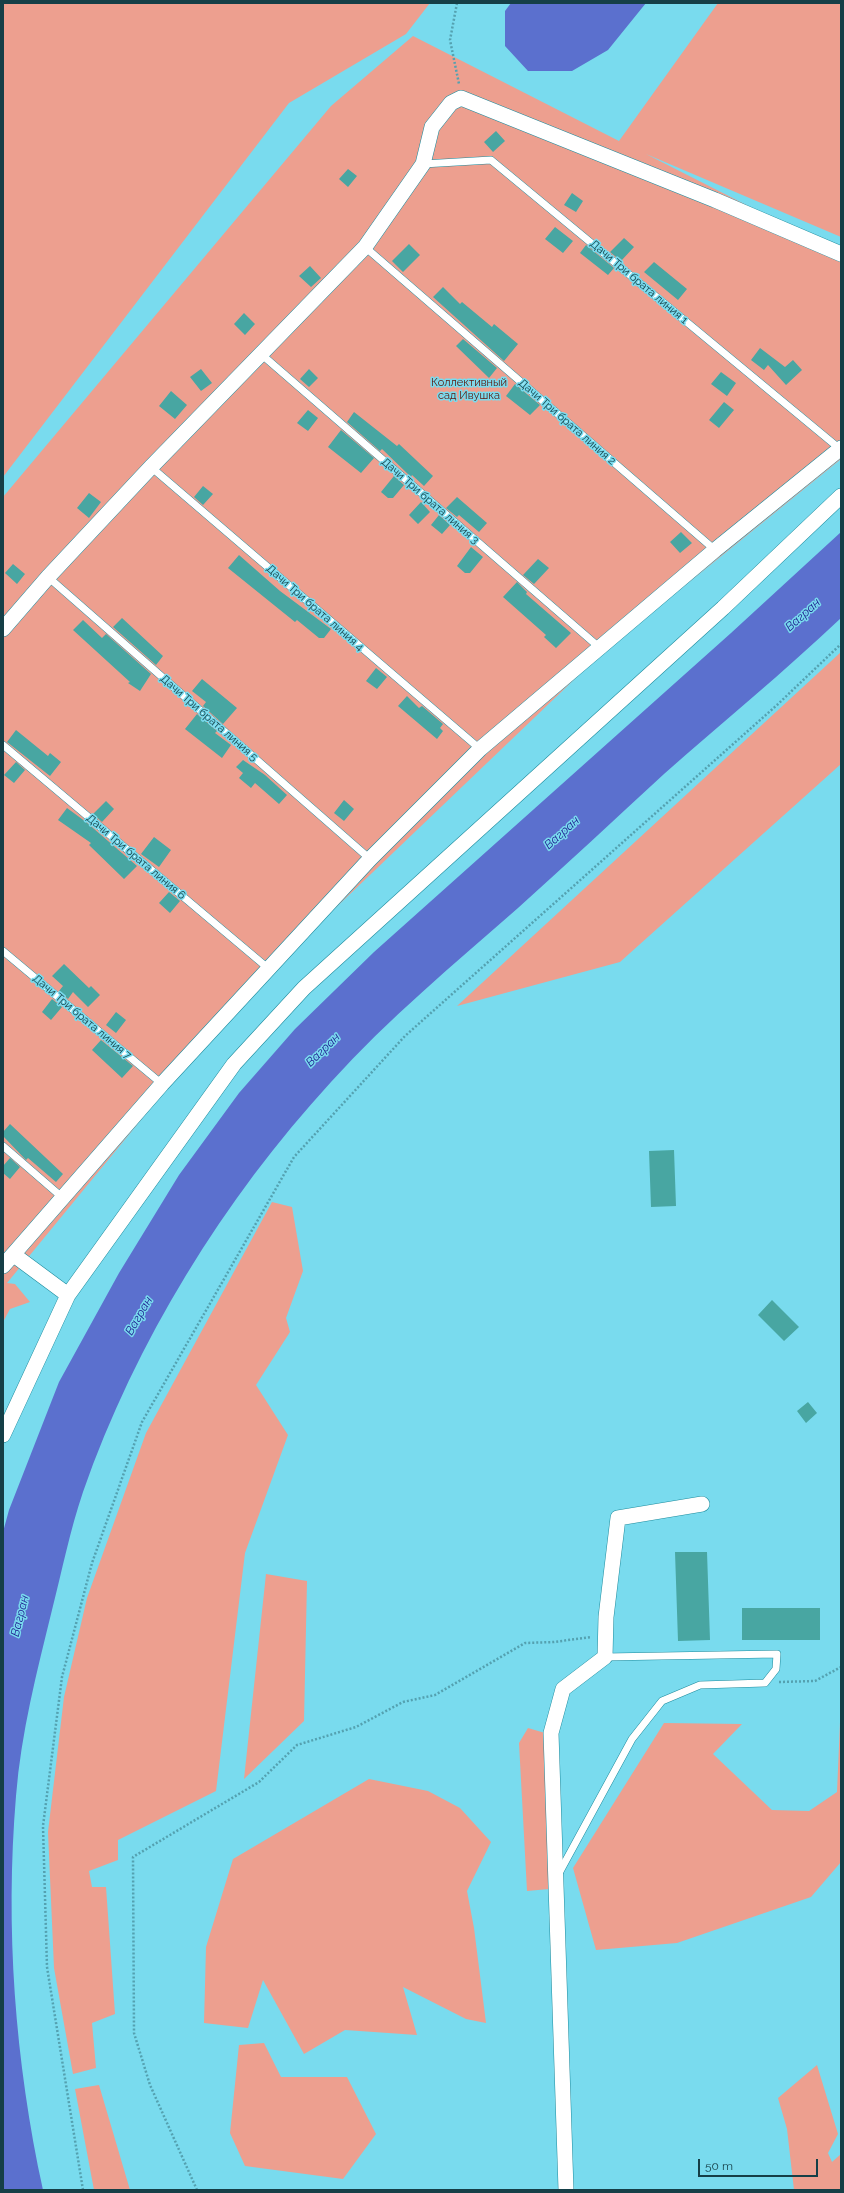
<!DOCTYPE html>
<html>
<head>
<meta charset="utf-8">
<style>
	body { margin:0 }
	#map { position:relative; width:844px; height:2193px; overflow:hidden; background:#79dbee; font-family:Raleway,sans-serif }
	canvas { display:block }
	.frame { position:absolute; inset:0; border:4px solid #153f47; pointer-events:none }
	.scale { position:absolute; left:698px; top:2159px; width:120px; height:18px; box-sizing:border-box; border:2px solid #153f47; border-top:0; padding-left:5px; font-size:12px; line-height:14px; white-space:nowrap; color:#153f47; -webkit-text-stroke:3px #79dbee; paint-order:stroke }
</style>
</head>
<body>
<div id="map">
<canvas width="844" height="2193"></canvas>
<div class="frame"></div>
<div class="scale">50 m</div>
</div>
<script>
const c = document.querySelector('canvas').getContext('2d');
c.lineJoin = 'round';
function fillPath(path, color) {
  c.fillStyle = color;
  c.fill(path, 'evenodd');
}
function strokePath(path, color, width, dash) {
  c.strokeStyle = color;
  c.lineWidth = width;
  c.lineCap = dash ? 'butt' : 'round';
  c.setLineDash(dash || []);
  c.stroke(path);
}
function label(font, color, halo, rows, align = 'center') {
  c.font = font + ' Raleway,sans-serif';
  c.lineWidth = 3;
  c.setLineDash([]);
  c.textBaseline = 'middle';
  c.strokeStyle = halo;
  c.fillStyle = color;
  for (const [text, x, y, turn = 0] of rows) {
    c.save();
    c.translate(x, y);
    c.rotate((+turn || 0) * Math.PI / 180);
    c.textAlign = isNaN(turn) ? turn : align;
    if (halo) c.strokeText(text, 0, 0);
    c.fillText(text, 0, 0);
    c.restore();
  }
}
const green = new Path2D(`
	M3,3h427l-24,31 -117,69 -286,374z
	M718,3h123v234l-195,-83 195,99v206l-238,193 -300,287 -144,159 -152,185 8,1 15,18 -20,7 -7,13v-825l328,-391 82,-70 206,105z
	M841,652v112l-221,198 -163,44z
	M272,1202l20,5 11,64 -17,47 4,14 -34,53 32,50 -43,118 -29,238 -98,49v20l-29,11 3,16h14l9,127 -23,9 4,45 -23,6 -19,-106 -6,-136 16,-135 23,-99 59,-165z
	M266,1574l41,7 -3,140 -60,58z
	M841,1699v163l-30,35 -134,46 -81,7 -23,-82 91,-145 78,1 -29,30 59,56 37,1 28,-19z
	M528,1728l17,5 4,156 -22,2 -8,-148z
	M369,1779l59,12 32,17 31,34 -24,49 7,37 12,95 -20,-4 -63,-32 14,48 -72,-5 -41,24 -41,-74 -15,48 -44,-5 2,-76 27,-88z
	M264,2043l17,34h66l29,57 -33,45 -98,-13 -15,-33 9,-88z
	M817,2065l21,69 -10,19 4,9 9,-8v36h-47l-7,-61 -9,-31z
	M99,2085l31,105h-36l-19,-101z`);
const water = new Path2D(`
	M511,3h135l-38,47 -36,21h-44l-23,-25v-35z
	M841,532v86c-57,54 -118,104 -177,156 -49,45 -97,90 -146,134 -64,56 -130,111 -187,174 -108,118 -195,259 -248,410 -13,38 -21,79 -31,118 -15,61 -31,123 -36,186 -11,132 -1,265 27,394h-40v-658l6,-22 50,-128 60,-109 60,-98 60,-82 56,-64 79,-77 357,-319z`);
const building = new Path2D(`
	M496,131l9,10 -12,11 -9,-10z
	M348,169l9,7 -9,11 -9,-8z
	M572,193l11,8 -7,11 -12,-7z
	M555,227l18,14 -10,12 -18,-14z
	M624,238l10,9 -13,14 -11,-9z
	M409,244l11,11 -17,17 -11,-11z
	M586,245l28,23 -6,7 -28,-22z
	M654,262l33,27 -9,11 -34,-28z
	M310,266l11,12 -10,9 -12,-11z
	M443,287l17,17 2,-2 30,25 2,-3 24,20 -14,17 -71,-64z
	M244,313l11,11 -10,11 -11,-11z
	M463,339l34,29 -8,10 -33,-32z
	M760,348l25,19 8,-7 9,10 -16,15 -18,-20 -4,5 -13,-10z
	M201,369l11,14 -11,8 -11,-14z
	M309,369l9,9 -9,9 -9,-8z
	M721,372l15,11 -9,13 -16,-12z
	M515,384l25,21 -10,10 -24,-19z
	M171,391l16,14 -12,14 -16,-13z
	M724,402l10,8 -15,18 -10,-8z
	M308,410l10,8 -10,13 -11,-8z
	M354,412l43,34 2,-2 34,32 -9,10 -12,-11 -1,2 -29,-28 -2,2 -33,-29z
	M341,430l33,28 -13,15 -33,-26z
	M394,476l10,9 -11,13h-5l-7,-6z
	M203,486l10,8 -10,11 -9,-8z
	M89,493l12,9 -12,16 -12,-10z
	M457,497l30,26 -8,9 -20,-17 -2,2 -11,-9z
	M421,502l9,10 -12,12 -9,-9z
	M439,515l11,10 -8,9 -11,-9z
	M681,532l11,11 -12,10 -10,-11z
	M471,547l12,10 -13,16h-5l-8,-7z
	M239,555l41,36 51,38 -7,9h-5l-22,-18 -2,2 -67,-54z
	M538,559l11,9 -15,16 -11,-9z
	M13,564l12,10 -8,10 -12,-11z
	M517,582l10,10 -1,2 45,39 -15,15 -12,-11 2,-2 -43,-38z
	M122,618l41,38 -7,9 -43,-38z
	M83,620l19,18 4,-4 45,40 -11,17 -12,-8 2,-1 -57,-52z
	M376,668l11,9 -10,12 -11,-8z
	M202,679l35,29 -14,16 -20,-18 3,-4 -14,-11z
	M407,696l12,12 3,-2 21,18 -3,4 3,3 -6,8 -39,-33z
	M197,714l20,17 -2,2 16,12 -9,13 -37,-29z
	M16,730l32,26 2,-3 11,9 -11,14 -43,-34z
	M243,760l22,15 22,20 -8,9 -24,-21 -4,5 -12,-10 4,-5 -7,-6z
	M16,762l9,8 -11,13 -10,-8z
	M344,800l10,9 -10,12 -10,-8z
	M106,801l8,8 -12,13 -9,-8z
	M67,808l19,14 51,44 -13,13 -35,-34 2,-2 -33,-23z
	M154,837l17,13 -12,17 -18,-13z
	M169,892l11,9 -10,12 -11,-10z
	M64,964l25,24 2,-2 9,9 -12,12 -15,-15 -5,7 -9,-8 4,-5 -11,-10z
	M52,999l10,8 -11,13 -9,-8z
	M116,1012l10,8 -10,13 -10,-8z
	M101,1040l32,26 -11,12 -30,-28z
	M10,1124l53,50 -7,8 -28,-24 -2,2 -23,-24v-4z
	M674,1150l2,56 -25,1 -2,-56z
	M10,1158l10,9 -10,12 -7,-6v-7z
	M772,1300l27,27 -15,14 -26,-26z
	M808,1402l9,11 -11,10 -9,-12z
	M675,1552h32l3,88 -32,1z
	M742,1608h78v32h-78z`);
const path = new Path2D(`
	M457,3l-7,37 9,44
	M779,1682l36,-1 26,-14
	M83,2190l-36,-223 -4,-141 19,-149 30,-114 50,-141 152,-265 111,-121 372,-331 64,-61
	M197,2190l-47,-105 -16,-52 -1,-176 126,-75 38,-37 59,-18 47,-25 32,-7 90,-52 29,-1 37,-5`);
const lane = new Path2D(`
	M423,164l68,-4 349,289
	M365,247l350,303
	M261,354l339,294
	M151,467l329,282
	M48,577l322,282
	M3,745l266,224
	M3,951l159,133
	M3,1146l60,52
	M558,1875l74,-136 30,-38 38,-16 65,-2 11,-14 1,-15 -172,3`);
const street = new Path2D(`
	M3,629l45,-52 103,-110 214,-220 58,-83 9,-37 19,-24 10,-5 254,102 126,54
	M14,1255l54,40
	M3,1266l159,-182 208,-225 110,-110 235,-199 126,-102
	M3,1435l65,-140 166,-231 70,-76 419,-380 118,-112
	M566,2190l-15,-457 12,-44 42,-32 1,-40 12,-99 84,-14`);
const streetNames = [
	["Дачи Три брата линия 1",639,282,40],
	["Дачи Три брата линия 2",567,422,41],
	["Дачи Три брата линия 3",430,501,41],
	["Дачи Три брата линия 4",315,608,41],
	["Дачи Три брата линия 5",209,718,41],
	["Дачи Три брата линия 6",136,857,40],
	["Дачи Три брата линия 7",82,1017,40]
];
const parkNames = [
	["Коллективный",469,383],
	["сад Ивушка",469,396]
];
const waterNames = [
	["Вагран",803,615,-42],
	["Вагран",562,833,-42],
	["Вагран",323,1050,-44],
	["Вагран",139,1316,-60],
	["Вагран",20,1616,-76]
];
fillPath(green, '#ed9f8f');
fillPath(water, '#5b70ce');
fillPath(building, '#48a6a2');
strokePath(lane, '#1d8b9d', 8);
strokePath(street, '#1d8b9d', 16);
strokePath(path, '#54a1b0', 2.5, [2, 2]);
strokePath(lane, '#fff', 7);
strokePath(street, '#fff', 15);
label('11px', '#153f47', '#79dbee', streetNames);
label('11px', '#5d1409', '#79dbee', parkNames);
label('italic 12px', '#1f2091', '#79dbee', waterNames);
</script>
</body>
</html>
